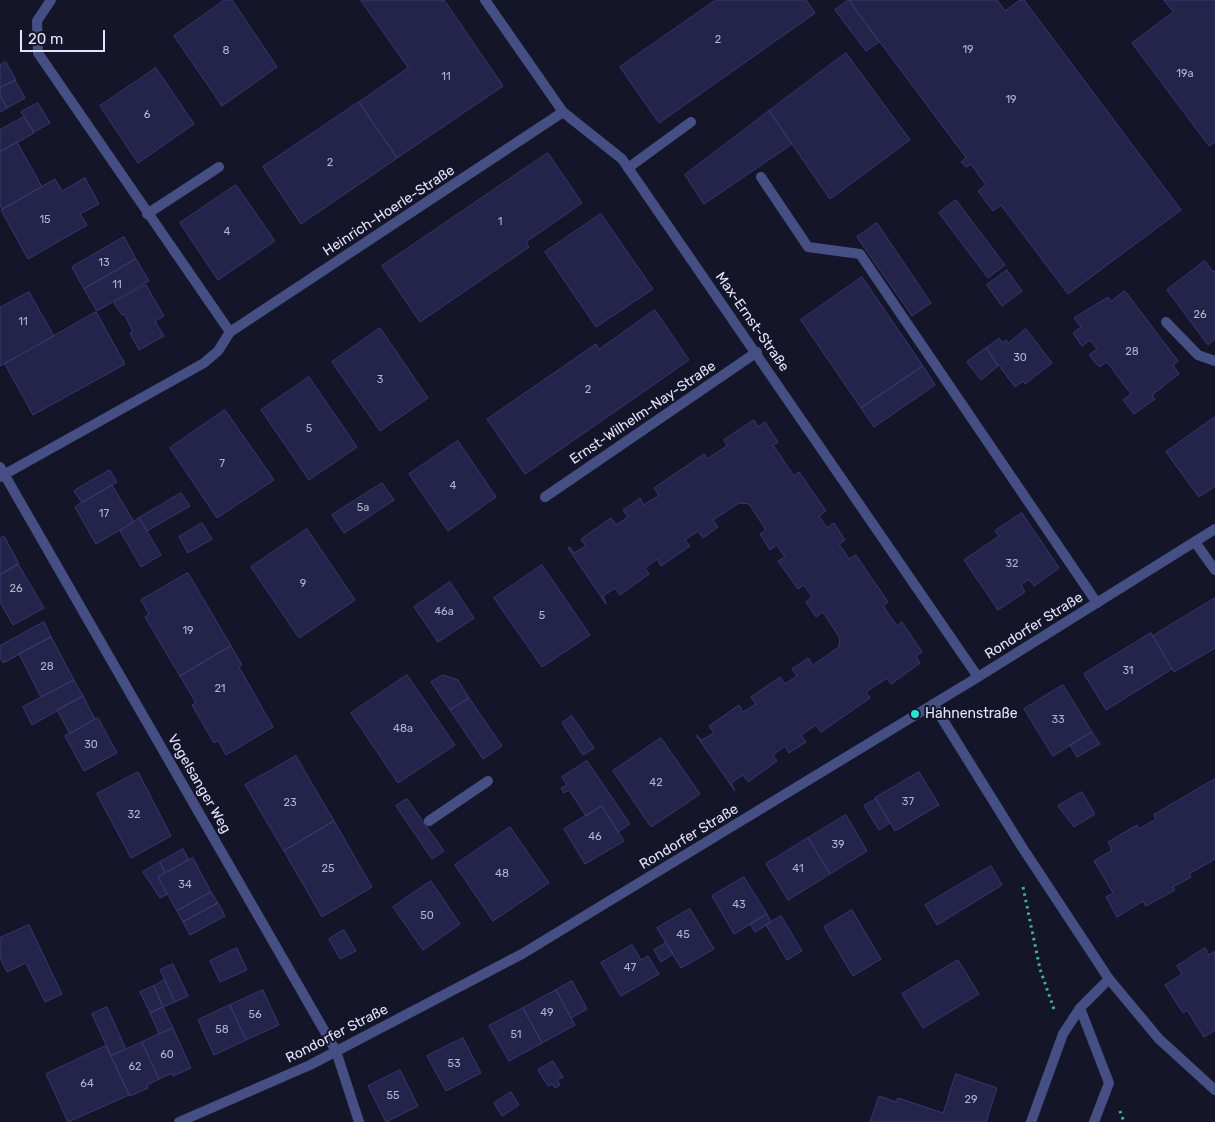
<!DOCTYPE html>
<html>
<head>
<meta charset="utf-8">
<style>
	body { margin:0 }
	#map { position:relative; width:1215px; height:1122px; overflow:hidden; background:#15152a; font-family:Rubik,sans-serif }
	canvas { display:block }
	.scale { position:absolute; left:20px; top:30px; width:85px; height:22px; box-sizing:border-box; border:2px solid #e2e4fb; border-top:0; padding-left:6px; font-size:15px; line-height:18px; white-space:nowrap; color:#e2e4fb; -webkit-text-stroke:4px #15152a; paint-order:stroke }
</style>
</head>
<body>
<div id="map">
<canvas width="1215" height="1122"></canvas>
<div class="scale">20 m</div>
</div>
<script>
const c = document.querySelector('canvas').getContext('2d');
c.lineJoin = 'round';
function fillPath(path, color) {
  c.fillStyle = color;
  c.fill(path, 'evenodd');
}
function strokePath(path, color, width, dash) {
  c.strokeStyle = color;
  c.lineWidth = width;
  c.lineCap = dash ? 'butt' : 'round';
  c.setLineDash(dash || []);
  c.stroke(path);
}
function label(font, color, halo, rows, align = 'center') {
  c.font = font + ' Rubik,sans-serif';
  c.lineWidth = 4;
  c.setLineDash([]);
  c.textBaseline = 'middle';
  c.strokeStyle = halo;
  c.fillStyle = color;
  for (const [text, x, y, turn = 0] of rows) {
    c.save();
    c.translate(x, y);
    c.rotate((+turn || 0) * Math.PI / 180);
    c.textAlign = isNaN(turn) ? turn : align;
    if (halo) c.strokeText(text, 0, 0);
    c.fillText(text, 0, 0);
    c.restore();
  }
}
const building = new Path2D(`
	M225,0h7l45,67 -55,39 -48,-70z
	M361,0h83l59,86 -106,72 -38,-56 49,-34z
	M716,0h90l9,13 -156,110 -39,-56z
	M849,0h148l8,11 15,-11h4l157,210 -113,84 -67,-89 -8,6 -15,-20 8,-6 -15,-21 -5,3 -5,-5 5,-4z
	M849,0l30,42 -13,9 -31,-41z
	M1164,0h51v142l-6,4 -77,-103 41,-31z
	M846,53l64,87 -80,59 -61,-88z
	M6,62l10,18 -16,8v-23z
	M156,68l38,56 -56,39 -38,-57z
	M15,80l10,18 -18,10 -7,-13v-7z
	M0,95l7,13 -7,4z
	M359,102l38,56 -96,66 -38,-57z
	M38,103l12,20 -16,9 -13,-20z
	M769,111l23,33 -88,60 -19,-29z
	M24,117l10,16 -34,19v-22z
	M17,142l25,45 -40,22 -2,-4v-53z
	M548,153l34,50 -56,39 3,5 -109,75 -38,-56z
	M85,178l14,26 -19,10 7,11 -59,34 -27,-49 54,-31 7,12z
	M236,185l39,56 -57,39 -38,-57z
	M956,200l49,65 -17,13 -49,-65z
	M601,214l52,75 -57,38 -51,-75z
	M877,223l54,80 -19,13 -55,-79z
	M124,237l12,22 -52,30 -12,-22z
	M136,259l13,22 -52,30 -13,-22z
	M1205,261l8,11 2,-2v69l-7,6 -41,-55z
	M1007,270l15,21 -20,15 -15,-21z
	M862,277l61,89 -62,42 -60,-88z
	M146,285l18,31 -9,5 9,15 -25,14 -9,-17 3,-1 -9,-18 -2,1 -8,-12z
	M1125,291l53,70 -5,4 6,9 -27,21 3,4 -21,15 -11,-14 8,-6 -24,-32 -8,5 -10,-12 8,-6 -7,-9 -8,6 -9,-13 8,-6 -7,-9 34,-21 3,4z
	M29,292l25,44 -54,30v-58z
	M655,310l34,50 -164,114 -38,-55 109,-75 3,5z
	M96,312l29,52 -92,51 -28,-51z
	M380,328l48,70 -48,33 -48,-69z
	M1026,329l26,34 -27,21 -2,-3 -8,6 -29,-39 13,-10 4,5 3,-3 2,3z
	M986,348l12,18 -17,14 -14,-18z
	M923,366l12,19 -61,42 -13,-19z
	M309,377l48,70 -48,33 -48,-70z
	M225,410l49,70 -57,38 -47,-70z
	M1215,417v69l-16,11 -33,-45z
	M754,420l4,7 7,-5 13,20 -5,3 21,31 5,-4 27,39 -7,5 8,12 7,-5 11,17 -6,4 10,15 7,-4 32,47 -5,4 14,20 5,-4 20,30 -6,4 4,7 -29,21 -4,-6 -21,14 4,6 -49,34 -5,-7 -15,10 5,7 -17,11 -4,-7 -12,9 4,6 -29,21 -5,-7 -12,8 4,8 -39,-56 6,5 12,-7 -5,-7 30,-21 4,7 13,-8 -5,-7 29,-20 5,7 12,-8 -5,-7 16,-11 5,7 26,-18 1,-9 -17,-26 -7,5 -10,-15 6,-5 -8,-12 -6,4 -20,-28 7,-4 -8,-12 -7,5 -10,-16 6,-4 -17,-26 -10,-1 -26,17 5,7 -15,11 -5,-7 -13,9 5,6 -29,20 -4,-7 -12,9 4,6 -29,21 -5,-7 -12,8 3,8 -38,-56 2,-1 4,6 12,-7 -5,-7 30,-21 5,7 12,-8 -5,-7 17,-12 4,7 15,-10 -5,-7 50,-34 3,5 20,-13 -3,-6z
	M458,441l38,56 -48,34 -39,-57z
	M110,470l7,12 -35,21 -8,-12z
	M382,483l12,17 -50,33 -12,-18z
	M112,485l22,37 -38,22 -21,-37z
	M181,493l9,13 -43,25 -8,-13z
	M1022,513l37,55 -25,18 -5,-7 -8,6 4,7 -27,18 -34,-50 35,-24 -4,-5z
	M139,518l22,37 -20,12 -21,-36z
	M202,523l10,16 -24,14 -9,-16z
	M307,529l48,71 -56,38 -48,-71z
	M4,536l15,28 -19,11v-36z
	M18,564l26,44 -31,17 -13,-23v-27z
	M542,565l48,70 -48,32 -48,-69z
	M188,573l43,73 -51,30 -35,-59 4,-3 -8,-14z
	M450,582l24,36 -36,24 -24,-35z
	M1215,598v50l-41,24 -21,-36z
	M44,622l7,15 -48,26 -3,-6v-11z
	M1151,633l21,36 -66,41 -22,-36z
	M51,637l23,43 -33,17 -22,-43z
	M231,646l11,19 -3,2 34,60 -47,28 -8,-15 -4,3 -22,-38 4,-2 -16,-27z
	M407,675l48,70 -57,38 -47,-70z
	M443,675l15,5 11,18 -19,12 -19,-28z
	M74,680l9,16 -51,29 -9,-18z
	M1063,685l29,47 -39,24 -29,-47z
	M83,696l12,23 -25,15 -13,-24z
	M469,698l33,48 -19,13 -33,-49z
	M572,716l22,32 -11,7 -21,-32z
	M98,718l19,35 -33,18 -19,-35z
	M1092,732l8,12 -23,13 -7,-12z
	M661,738l39,56 -49,33 -38,-56z
	M296,756l38,65 -50,30 -39,-66z
	M587,761l43,63 -12,8 -16,-26 -16,10 -17,-26 -5,3 -3,-5 6,-3 -5,-8z
	M138,772l33,64 -40,22 -34,-64z
	M919,772l20,33 -44,26 -20,-33z
	M1215,779v80l-26,15 2,3 -18,10 2,3 -29,16 -3,-5 -26,16 -11,-20 7,-4 -19,-32 18,-11 -4,-8 29,-17 2,4 17,-10 -2,-4z
	M1082,792l13,22 -21,13 -16,-21z
	M407,799l37,52 -12,8 -36,-53z
	M876,799l14,24 -11,7 -15,-24z
	M602,806l22,35 -39,23 -21,-35z
	M846,815l21,36 -37,23 -22,-36z
	M334,821l38,66 -50,30 -38,-66z
	M510,827l39,56 -56,38 -38,-56z
	M808,838l22,36 -42,26 -22,-36z
	M183,849l6,11 -24,13 -5,-11z
	M193,858l18,34 -34,19 -19,-34z
	M160,862l5,11 -7,4 9,17 -7,4 -17,-26z
	M991,866l11,19 -65,40 -12,-20z
	M744,877l23,37 -33,20 -22,-38z
	M431,881l29,43 -37,26 -30,-43z
	M211,892l7,11 -35,19 -6,-11z
	M218,903l7,13 -35,19 -7,-13z
	M690,909l24,40 -33,19 -24,-40z
	M852,910l29,49 -28,17 -29,-49z
	M767,914l4,8 -16,10 -5,-8z
	M781,916l21,35 -15,9 -21,-35z
	M29,925l33,69 -17,8 -19,-39 -19,9 -7,-14v-20z
	M344,930l12,21 -16,8 -11,-20z
	M666,943l7,11 -12,8 -7,-12z
	M632,945l9,15 7,-4 11,18 -38,22 -20,-33z
	M237,948l10,22 -27,12 -10,-21z
	M1205,948l4,7 6,-4v79l-11,7 -17,-27 -4,3 -18,-28 17,-11 -5,-8z
	M958,960l21,34 -56,34 -21,-34z
	M173,964l15,32 -13,6 -15,-32z
	M165,980l10,22 -12,5 -9,-21z
	M572,981l15,28 -16,9 -15,-28z
	M154,986l9,21 -13,6 -10,-21z
	M263,990l16,35 -33,15 -16,-35z
	M556,990l19,35 -33,18 -19,-35z
	M230,1005l16,35 -32,15 -16,-35z
	M107,1007l19,42 -15,7 -19,-42z
	M163,1007l10,21 -14,6 -9,-21z
	M523,1008l19,35 -33,18 -20,-35z
	M173,1028l18,40 -18,8 -1,-3 -13,6 -17,-37z
	M463,1038l18,35 -35,18 -19,-35z
	M142,1042l17,37 -12,6 1,3 -18,8 -19,-40z
	M106,1046l23,49 -61,27 -22,-48z
	M553,1061l10,16 -6,3 3,5 -5,3 -3,-4 -4,2 -10,-16z
	M400,1070l18,36 -32,16 -18,-36z
	M956,1074l41,14 -11,34h-116l9,-26 17,6 2,-4 45,15z
	M511,1092l8,13 -17,11 -8,-13z`);
const path = new Path2D(`
	M1023,887l17,82 15,43
	M1120,1111l4,11`);
const service = new Path2D(`
	M628,168l63,-46
	M761,177l47,70 52,7 237,349
	M147,214l72,-47
	M1166,322l32,33 17,6
	M545,497l212,-145
	M1195,542l20,28
	M429,821l59,-40
	M1080,1008l29,75 -15,39
	M1031,1122l32,-88 17,-26 29,-29`);
const minor = new Path2D(`
	M51,0l-14,21 1,32 192,279
	M485,0l78,112 59,47 356,518
	M0,467l336,584 23,71
	M0,477l204,-114 14,-12 12,-19 333,-220
	M933,704l89,143 87,132 50,60 56,51
	M179,1122l131,-57 212,-111 456,-277 237,-148`);
const markers = [
	[915,714,5,"#25e4d3"]
];
const numberNames = [
	["2",718,40],
	["19",968,50],
	["8",226,51],
	["19a",1185,74],
	["11",446,77],
	["19",1011,100],
	["6",147,115],
	["2",330,163],
	["15",45,220],
	["1",500,222],
	["4",227,232],
	["13",104,263],
	["11",117,285],
	["26",1200,315],
	["11",23,322],
	["28",1132,352],
	["30",1020,358],
	["3",380,380],
	["2",588,390],
	["5",309,429],
	["7",222,464],
	["4",453,486],
	["5a",363,508],
	["17",104,514],
	["32",1012,564],
	["9",303,584],
	["26",16,589],
	["46a",444,612],
	["5",542,616],
	["19",188,631],
	["28",47,667],
	["31",1128,671],
	["21",220,689],
	["33",1058,720],
	["48a",403,729],
	["30",91,745],
	["42",656,783],
	["37",908,802],
	["23",290,803],
	["32",134,815],
	["46",595,837],
	["39",838,845],
	["25",328,869],
	["41",798,869],
	["48",502,874],
	["34",185,885],
	["43",739,905],
	["50",427,916],
	["45",683,935],
	["47",630,968],
	["49",547,1013],
	["56",255,1015],
	["58",222,1030],
	["51",516,1035],
	["60",167,1055],
	["53",454,1064],
	["62",135,1067],
	["64",87,1084],
	["55",393,1096],
	["29",971,1100]
];
const streetNames = [
	["Heinrich-Hoerle-Straße",389,211,-33],
	["Max-Ernst-Straße",752,322,55],
	["Ernst-Wilhelm-Nay-Straße",643,413,-34],
	["Rondorfer Straße",1034,626,-32],
	["Vogelsanger Weg",199,784,60],
	["Rondorfer Straße",689,837,-31],
	["Rondorfer Straße",337,1034,-27]
];
const poiNames = [
	["Hahnenstraße",925,714]
];
fillPath(building, '#242349');
strokePath(building, '#383872', 1);
strokePath(path, '#41b195', 3, [2.5, 4]);
strokePath(service, '#464f83', 10);
strokePath(minor, '#464f83', 10);
for (const [x, y, r, color] of markers) {
  const dot = new Path2D();
  dot.arc(x, y, r, 0, 2 * Math.PI);
  c.fillStyle = color;
  c.fill(dot);
  strokePath(dot, '#15152a', 2);
}
label('11px', '#b2b4ce', null, numberNames);
label('14px', '#e2e4fb', '#15152a', streetNames);
label('14px', '#e2e4fb', '#15152a', poiNames, 'left');
</script>
</body>
</html>
